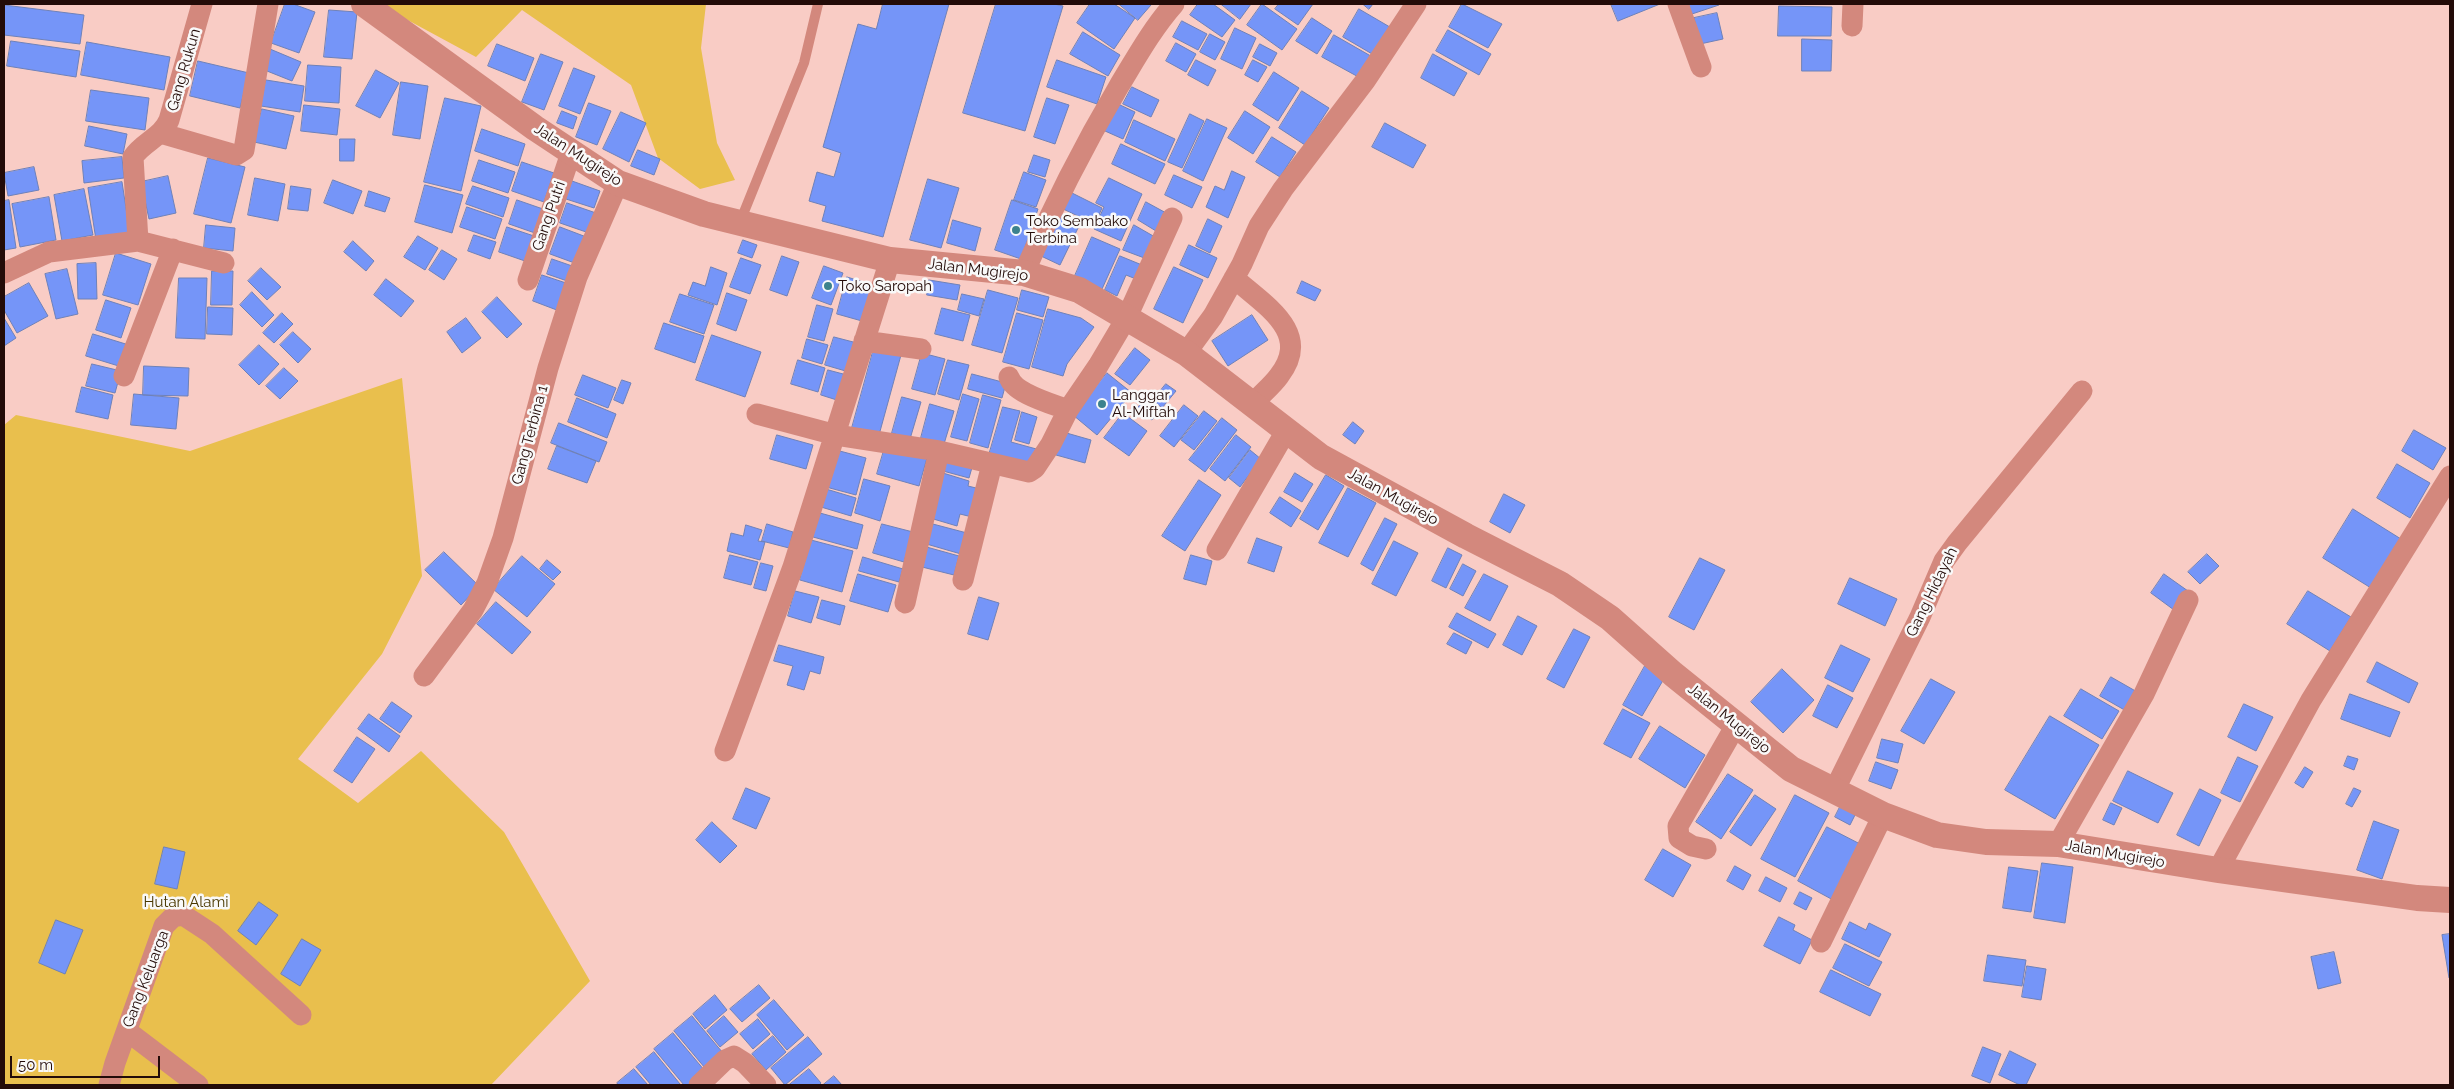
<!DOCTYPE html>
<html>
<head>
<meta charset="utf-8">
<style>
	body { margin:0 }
	#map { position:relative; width:2454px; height:1089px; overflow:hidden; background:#f9ccc5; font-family:Raleway,sans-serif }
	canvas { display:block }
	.frame { position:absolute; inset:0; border:5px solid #230b08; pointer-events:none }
	.scale { position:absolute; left:10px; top:1056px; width:150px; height:22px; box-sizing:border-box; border:2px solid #230b08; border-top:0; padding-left:6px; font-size:15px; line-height:18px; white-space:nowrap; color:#230b08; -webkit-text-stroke:4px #f9f9f9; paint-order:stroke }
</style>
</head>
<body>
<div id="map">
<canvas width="2454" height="1089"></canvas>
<div class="frame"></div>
<div class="scale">50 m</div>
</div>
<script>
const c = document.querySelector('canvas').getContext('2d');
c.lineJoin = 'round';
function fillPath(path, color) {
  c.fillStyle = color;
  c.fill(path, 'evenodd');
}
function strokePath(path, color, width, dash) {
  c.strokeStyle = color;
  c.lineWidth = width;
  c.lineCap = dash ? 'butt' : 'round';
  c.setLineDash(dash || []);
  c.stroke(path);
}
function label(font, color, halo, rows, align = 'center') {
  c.font = font + ' Raleway,sans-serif';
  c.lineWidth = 5;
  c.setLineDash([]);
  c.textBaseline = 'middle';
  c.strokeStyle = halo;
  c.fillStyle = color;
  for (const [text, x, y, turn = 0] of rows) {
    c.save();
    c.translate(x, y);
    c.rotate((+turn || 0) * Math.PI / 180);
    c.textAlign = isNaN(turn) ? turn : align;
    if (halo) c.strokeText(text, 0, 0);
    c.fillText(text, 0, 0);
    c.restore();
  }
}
const green = new Path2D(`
	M378,4h328l-5,44 16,95 18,37 -35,9 -42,-31 -27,-73 -109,-75 -46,47z
	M402,378l20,198 -40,78 -84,105 60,44 63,-52 83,81 86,149 -99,104h-487v-660l12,-10 174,36z`);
const building = new Path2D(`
	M285,4h8l22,8 -16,41 -28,-10z
	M883,4h66l-66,233 -61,-16 4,-15 -17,-5 8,-29 17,5 7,-24 -18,-6 35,-123 18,5z
	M996,4h58l9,2 -38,125 -62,-18z
	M1090,4h24l21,14 -21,31 -37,-26z
	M1119,4h31l1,1 -13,15z
	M1198,4h15l22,16 -13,17 -32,-22z
	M1221,4h30l-11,15z
	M1262,4l35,25 -15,21 -35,-25z
	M1279,4h34l-15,21 -23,-16z
	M1363,4h10l-4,5z
	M1462,4l40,20 -14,24 -39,-21z
	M1611,4h49l-42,17z
	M1689,4h29l1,1 -27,9z
	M4,5l80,10 -4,29 -76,-9z
	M1779,6l53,1 -1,29h-53z
	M1359,9l36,21 -16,28 -36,-21z
	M329,10l28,2 -5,47 -28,-2z
	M1717,13l6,26 -23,5 -6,-26z
	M1312,18l20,13 -15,23 -21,-13z
	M1182,21l25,13 -9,16 -25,-13z
	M1235,28l21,10 -14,31 -21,-10z
	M1448,30l43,24 -12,21 -43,-24z
	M1083,32l37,23 -12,21 -38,-22z
	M1210,34l15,8 -10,18 -15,-8z
	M1334,35l42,24 -12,21 -42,-23z
	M1802,39l30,1 -1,31h-29z
	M11,41l69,10 -4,26 -69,-11z
	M87,42l83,15 -6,33 -83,-15z
	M1176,43l20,11 -10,18 -20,-11z
	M497,44l37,14 -9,23 -37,-15z
	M1260,44l17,9 -7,13 -17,-9z
	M270,49l31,13 -9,19 -30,-12z
	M541,54l22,8 -19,48 -22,-8z
	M1433,54l34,19 -13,23 -33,-18z
	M1057,60l49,17 -9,27 -50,-17z
	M1196,60l20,10 -8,16 -20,-11z
	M1253,60l14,7 -9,15 -13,-7z
	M198,61l51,12 -9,35 -50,-12z
	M308,65l33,2 -2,36 -34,-2z
	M574,68l21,8 -15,38 -21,-8z
	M376,70l23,13 -19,35 -24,-12z
	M1274,72l25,16 -21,33 -25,-16z
	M266,80l38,6 -4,26 -39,-6z
	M401,82l27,4 -8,53 -27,-4z
	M1132,87l27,13 -8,17 -28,-13z
	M91,90l58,8 -4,32 -59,-9z
	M1302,91l27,17 -24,37 -26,-17z
	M445,98l36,8 -20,85 -37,-9z
	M1047,98l22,7 -14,39 -21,-7z
	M589,103l22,8 -14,34 -21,-8z
	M1118,104l17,8 -12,27 -18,-8z
	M304,105l36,4 -3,26 -36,-4z
	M262,109l32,7 -8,33 -32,-7z
	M562,111l15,6 -4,12 -16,-6z
	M1245,111l25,16 -17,27 -25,-16z
	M621,112l25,11 -17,39 -26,-13z
	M1190,114l14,7 -22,47 -14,-6z
	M1207,119l20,9 -24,53 -20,-10z
	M1134,120l41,19 -10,22 -40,-19z
	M1385,123l41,22 -13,23 -41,-21z
	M89,126l38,8 -4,20 -38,-8z
	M482,129l43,15 -7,22 -43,-15z
	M1272,137l24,15 -16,25 -24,-15z
	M340,139h15l-1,22h-14z
	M1121,144l44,20 -10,20 -43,-20z
	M638,150l22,9 -6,16 -23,-9z
	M1034,155l16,5 -5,17 -17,-5z
	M122,157l2,21 -40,5 -2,-22z
	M208,158l37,9 -14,56 -37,-9z
	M479,160l36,12 -7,21 -36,-12z
	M522,162l32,11 -10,29 -32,-11z
	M34,167l5,23 -31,6 -4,-23z
	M1232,171l13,6 -17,41 -22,-11 9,-21 9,4z
	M1024,172l22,8 -10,27 -22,-7z
	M1174,175l28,12 -10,21 -27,-13z
	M168,176l8,37 -27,6 -8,-37z
	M255,178l30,6 -7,37 -30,-6z
	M1109,178l33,16 -21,47 -27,-12 10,-22 -8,-4z
	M928,179l31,9 -18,60 -31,-8z
	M333,180l29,11 -9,23 -29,-11z
	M572,181l28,10 -6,17 -28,-9z
	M122,182l8,52 -34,6 -8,-52z
	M425,185l38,10 -11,38 -37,-11z
	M291,186l20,3 -3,22 -20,-2z
	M473,186l36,12 -6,19 -37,-13z
	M84,189l9,46 -31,6 -8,-46z
	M369,191l21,7 -5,14 -20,-6z
	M1070,192l32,16 -7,16 -34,-16z
	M49,197l7,43 -36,7 -8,-43z
	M9,200l7,48 -12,2v-49z
	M517,200l26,9 -8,24 -26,-9z
	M1012,200l26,9 -17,50 -26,-9z
	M1146,202l22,12 -12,17 -18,-11z
	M567,203l29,10 -7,20 -29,-10z
	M467,207l35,12 -7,20 -35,-12z
	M1061,214l19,10 -20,41 -19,-9z
	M1208,219l14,7 -12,27 -14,-7z
	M953,220l28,8 -6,23 -28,-8z
	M206,225l29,3 -2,23 -29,-3z
	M1134,225l21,12 -8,22 -24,-9z
	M507,227l27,9 -9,25 -26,-9z
	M560,227l29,11 -9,27 -30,-11z
	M474,235l22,7 -6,17 -22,-8z
	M418,236l20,12 -13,22 -21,-13z
	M1092,237l28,12 -18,40 -28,-11z
	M743,240l14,5 -5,13 -14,-5z
	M353,241l21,20 -8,10 -22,-19z
	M1189,245l28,13 -9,20 -28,-13z
	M442,250l15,9 -13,21 -15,-10z
	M116,253l35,11 -13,41 -35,-10z
	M782,256l17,6 -12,34 -17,-6z
	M1120,256l22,9 -6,14 -10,-4 -9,21 -12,-6z
	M741,258l20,7 -11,29 -20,-7z
	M552,259l26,9 -5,15 -26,-9z
	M96,263l1,36h-19l-1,-35z
	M824,266l19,7 -12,32 -19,-7z
	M711,267l16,6 -10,32 -29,-10 5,-13 12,4z
	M1174,267l29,13 -20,43 -29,-14z
	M261,268l20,19 -14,13 -19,-19z
	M67,269l11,45 -22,5 -11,-45z
	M212,271h21l-1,34h-21z
	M542,275l30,10 -10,27 -29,-11z
	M847,277l26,8 -11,36 -25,-7z
	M179,278h28l-2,61 -29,-1z
	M386,279l28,22 -13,16 -27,-22z
	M929,280l31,5 -3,15 -30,-5z
	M1302,281l19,9 -6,11 -18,-8z
	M29,283l19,33 -31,17 -13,-23v-13z
	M988,290l30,8 -16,55 -30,-8z
	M1022,290l27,7 -6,20 -26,-7z
	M252,292l22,23 -12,12 -22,-22z
	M727,293l20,7 -11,31 -19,-7z
	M680,294l34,11 -10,29 -34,-12z
	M962,294l22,5 -5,17 -21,-6z
	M497,297l25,27 -15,14 -25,-26z
	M106,300l25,8 -10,30 -25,-8z
	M817,305l16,4 -9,32 -16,-4z
	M208,307l25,1 -1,27 -25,-1z
	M942,308l28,7 -7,26 -28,-7z
	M1048,309l33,9 13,9 -27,37 -4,12 -31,-9z
	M282,313l11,11 -19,19 -11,-10z
	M1017,313l26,7 -14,49 -26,-7z
	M1252,315l16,25 -40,26 -16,-25z
	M4,318l12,20 -12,8z
	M466,318l15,20 -19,15 -15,-21z
	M664,323l40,13 -9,27 -40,-14z
	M293,332l18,17 -13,14 -18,-18z
	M93,334l36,11 -7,22 -36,-11z
	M712,335l49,17 -16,45 -49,-17z
	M834,337l23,6 -8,29 -24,-7z
	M807,339l21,6 -6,19 -20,-6z
	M259,345l20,19 -20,21 -20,-20z
	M874,348l27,7 -22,80 -27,-7z
	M1135,348l15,12 -20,25 -15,-11z
	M922,353l23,6 -10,36 -23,-6z
	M798,360l27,8 -7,24 -27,-8z
	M948,360l21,5 -10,35 -21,-6z
	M92,364l29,7 -6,22 -29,-7z
	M144,366l45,2 -1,28 -45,-1z
	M284,368l14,13 -18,18 -14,-13z
	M828,370l19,5 -7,26 -19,-6z
	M1107,373l25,20 -35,42 -24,-20z
	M972,374l34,9 -4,15 -34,-9z
	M583,375l33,13 -8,20 -33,-13z
	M622,380l9,3 -8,21 -9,-4z
	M1166,384l10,7 -14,17 -9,-8z
	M82,387l31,8 -5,24 -32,-7z
	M134,394l45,4 -3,31 -45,-4z
	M963,394l16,5 -12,42 -16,-4z
	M983,395l18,5 -13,48 -18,-5z
	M902,397l19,5 -11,37 -18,-6z
	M577,398l39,16 -9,24 -39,-16z
	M1145,399l15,11 -8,10 -15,-11z
	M930,404l24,7 -10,33 -23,-6z
	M1184,405l14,11 -24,31 -14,-11z
	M1003,407l17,4 -9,31 29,8 -9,14 -42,-9z
	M1204,411l13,10 -23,29 -13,-10z
	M1022,412l15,5 -8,27 -14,-4z
	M1123,413l24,18 -18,25 -25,-18z
	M1222,418l15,12 -32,42 -16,-12z
	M1353,422l11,9 -9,13 -12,-9z
	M559,423l48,19 -8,20 -48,-19z
	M2414,430l32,18 -13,22 -31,-19z
	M1063,432l28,8 -6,23 -29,-8z
	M777,435l36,10 -7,24 -36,-10z
	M1236,435l15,12 -26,34 -15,-12z
	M557,446l39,15 -9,22 -39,-14z
	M885,447l42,11 -8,28 -42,-12z
	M836,450l30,8 -10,37 -30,-8z
	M1250,450l11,9 -21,28 -11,-9z
	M947,456l26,8 -4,14 -26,-7z
	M2397,464l33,19 -20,35 -33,-20z
	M943,473l26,8 -1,5 12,3 -8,28 -12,-3 -3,12 -27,-8z
	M1295,473l18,11 -11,18 -18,-10z
	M1326,475l18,11 -26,44 -18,-11z
	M864,479l26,7 -10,35 -25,-8z
	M1199,480l22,15 -36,56 -23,-15z
	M1348,488l28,15 -28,54 -29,-14z
	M826,489l30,9 -5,18 -30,-9z
	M1504,494l21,11 -15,28 -20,-11z
	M1280,497l21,14 -10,16 -21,-14z
	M2353,509l48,30 -30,49 -48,-30z
	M820,513l43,12 -6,24 -44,-12z
	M1385,518l12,6 -24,47 -12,-7z
	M929,523l38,10 -6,21 -38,-11z
	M767,524l26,8 -4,16 -27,-7z
	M882,524l31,8 -9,30 -31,-9z
	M746,525l16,5 -4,11 7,1 -5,18 -33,-9 4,-18 12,3z
	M1257,538l25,9 -8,25 -26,-9z
	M811,540l42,11 -11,41 -42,-12z
	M1394,541l24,12 -22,43 -24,-12z
	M923,546l36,10 -5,19 -36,-9z
	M1448,548l14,7 -16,33 -14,-7z
	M444,552l35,34 -18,19 -36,-35z
	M2207,554l12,12 -19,18 -12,-12z
	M730,555l28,7 -7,23 -27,-7z
	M1191,555l21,6 -6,24 -22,-6z
	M522,556l33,28 -28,33 -34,-28z
	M863,557l40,12 -4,13 -40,-11z
	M1700,558l25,12 -31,60 -25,-13z
	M547,560l14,12 -8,8 -13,-11z
	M761,563l12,3 -7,25 -12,-3z
	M1463,564l13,7 -13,25 -13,-7z
	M858,574l38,11 -8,27 -38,-11z
	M1484,574l24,12 -18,35 -25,-13z
	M2164,574l24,17 -14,19 -23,-17z
	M1850,578l47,21 -12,27 -47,-22z
	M795,591l24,6 -8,26 -23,-7z
	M2308,591l43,26 -21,34 -43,-27z
	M979,597l20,6 -11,37 -20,-6z
	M822,600l23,6 -5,19 -23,-7z
	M496,602l35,30 -19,22 -35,-30z
	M1457,613l39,21 -8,14 -39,-21z
	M1518,616l19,10 -15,29 -19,-10z
	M1574,629l16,8 -26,51 -17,-9z
	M1454,633l18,9 -6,12 -19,-10z
	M779,645l45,12 -4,17 -10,-3 -6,19 -17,-5 6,-19 -19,-5z
	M1841,645l29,14 -17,33 -28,-14z
	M2377,662l41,21 -9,20 -42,-21z
	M1645,666l20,11 -23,39 -19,-11z
	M1782,669l32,31 -31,33 -32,-31z
	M2111,677l28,16 -11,19 -28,-16z
	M1931,679l24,13 -31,52 -23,-13z
	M1828,685l25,13 -16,30 -24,-12z
	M2081,689l38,22 -17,28 -38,-23z
	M2350,694l50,18 -10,25 -49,-18z
	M392,702l20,14 -12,17 -20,-14z
	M2244,704l29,13 -17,34 -28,-14z
	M1623,709l27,14 -19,35 -27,-14z
	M369,714l31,22 -11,16 -31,-23z
	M2050,716l49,29 -44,74 -50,-29z
	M1660,726l45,29 -20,33 -46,-29z
	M357,737l18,12 -23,34 -18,-12z
	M1882,739l21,5 -5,19 -21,-5z
	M2348,756l10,3 -4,11 -10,-4z
	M2238,757l20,9 -18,36 -19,-9z
	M1876,762l22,8 -7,19 -22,-8z
	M2305,767l8,5 -10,16 -8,-5z
	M2128,771l45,22 -15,30 -45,-22z
	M1728,774l25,16 -32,49 -25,-17z
	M746,788l24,10 -14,31 -23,-10z
	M2354,788l7,3 -9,16 -6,-3z
	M2200,789l21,11 -22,46 -22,-11z
	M1755,795l21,14 -25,37 -21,-14z
	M1795,795l34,18 -34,64 -34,-18z
	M2111,803l11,5 -8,17 -11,-5z
	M1841,805l15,8 -6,12 -15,-8z
	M2374,821l25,9 -17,49 -25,-9z
	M712,822l25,24 -17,17 -24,-23z
	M1827,827l37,19 -29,55 -37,-20z
	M164,847l21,5 -8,37 -22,-5z
	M1663,849l28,16 -18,32 -28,-17z
	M2042,863l31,4 -8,56 -31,-5z
	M1735,866l16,9 -8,15 -16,-9z
	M2009,867l29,4 -7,41 -28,-4z
	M1766,877l21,11 -7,14 -21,-11z
	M1800,892l12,6 -6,12 -12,-6z
	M259,902l19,13 -22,30 -18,-14z
	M1779,917l16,8 -2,5 19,10 -12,24 -36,-18z
	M56,920l27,10 -18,44 -26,-11z
	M1850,922l16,8 3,-7 22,11 -12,23 -37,-18z
	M2450,934v44h-1l-7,-43z
	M302,939l19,11 -21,36 -19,-12z
	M1845,944l37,18 -13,24 -36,-18z
	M2334,952l7,31 -23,6 -7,-32z
	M1988,955l38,5 -4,26 -38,-5z
	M2027,966l19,3 -5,31 -19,-3z
	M1831,970l50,24 -11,22 -50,-24z
	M759,985l11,13 -28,24 -12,-13z
	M715,995l12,15 -22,19 -12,-15z
	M774,1000l30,35 -17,15 -30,-35z
	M692,1016l31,37 -18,15 -31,-37z
	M724,1016l14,16 -18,15 -13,-16z
	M758,1019l12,15 -17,15 -13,-15z
	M673,1033l32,38 -16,14h-5l-30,-36z
	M773,1036l13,16 -20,18 -14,-16z
	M808,1037l14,17 -37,31 -14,-17z
	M1983,1047l18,7 -11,29 -18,-7z
	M2010,1051l26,13 -10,21h-6l-21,-10z
	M654,1052l26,32 -2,1h-27l-15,-18z
	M634,1069l14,16h-30l-1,-2z
	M809,1069l12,14 -2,2h-30z
	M834,1076l8,9h-19z`);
const service = new Path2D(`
	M740,222l64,-159 14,-59`);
const minor = new Path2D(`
	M1678,4l23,63
	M1852,26l1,-22
	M160,133l76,22 8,-5 24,-146
	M138,241l86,22
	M4,273l45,-21 89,-11 -5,-84c10,-15 29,-20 36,-37l33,-116
	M1024,273c28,-65 59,-126 95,-187 17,-28 33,-57 55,-82
	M1234,278c30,27 79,54 45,98 -8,11 -19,19 -27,29
	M528,280l43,-127
	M864,341l57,8
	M1186,353l27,-37 29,-52 17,-38 24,-37 82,-108 51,-77
	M124,376l49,-127
	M1009,377c5,17 44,27 59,33
	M757,414l79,21 103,16 90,21 6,-4 16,-24 17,-34 30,-44 29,-49 45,-99
	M1217,550l69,-119
	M963,580l29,-116
	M905,603l34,-152
	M424,676l49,-66 14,-27 16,-45 45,-170 29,-91 41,-94
	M725,751l68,-184 97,-307
	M1834,791l86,-174 24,-56 13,-18 125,-152
	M2058,844l86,-150 44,-94
	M1706,849l-14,-3 -13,-8 -1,-12 58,-101
	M2218,870l93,-170 139,-224
	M1821,942l62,-127
	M127,1031l71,54
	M109,1085l6,-22 49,-137 9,-9 10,-2 29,19 89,81
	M699,1085l26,-25 9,-4 11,7 21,22`);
const tertiary = new Path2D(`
	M364,4l171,124 83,55 86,31 186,46 134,13 55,17 107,63 135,104 145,79 94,48 50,34 63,56 118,95 92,46 54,20 49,7 72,2 160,26 199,28 33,2`);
const markers = [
	[1016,230,5,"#3c828d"],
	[828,286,5,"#3c828d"],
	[1102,404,5,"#3c828d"]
];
const streetNames = [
	["Gang Rukun",184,70,-74],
	["Jalan Mugirejo",578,155,33],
	["Gang Putri",549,216,-71],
	["Jalan Mugirejo",978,270,7],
	["Gang Terbina 1",530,435,-75],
	["Jalan Mugirejo",1393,497,29],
	["Gang Hidayah",1932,592,-64],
	["Jalan Mugirejo",1729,719,39],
	["Jalan Mugirejo",2115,854,10],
	["Gang Keluarga",146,979,-69]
];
const poiNames = [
	["Toko Sembako",1026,221],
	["Terbina",1026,238],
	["Toko Saropah",838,286],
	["Langgar",1112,395],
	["Al-Miftah",1112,412]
];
const parkNames = [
	["Hutan Alami",186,902]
];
fillPath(green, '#e9bf4d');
fillPath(building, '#7595f8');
strokePath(building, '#6e81b8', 1);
strokePath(service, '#d3887d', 10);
strokePath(minor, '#d3887d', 21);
strokePath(tertiary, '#d3887d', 26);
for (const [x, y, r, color] of markers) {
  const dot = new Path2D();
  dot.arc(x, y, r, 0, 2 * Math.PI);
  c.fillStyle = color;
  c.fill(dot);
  strokePath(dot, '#f9f9f9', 2);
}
label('15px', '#230b08', '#f9f9f9', streetNames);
label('15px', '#230b08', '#f9f9f9', poiNames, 'left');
label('15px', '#4a3800', '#f9f9f9', parkNames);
</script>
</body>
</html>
